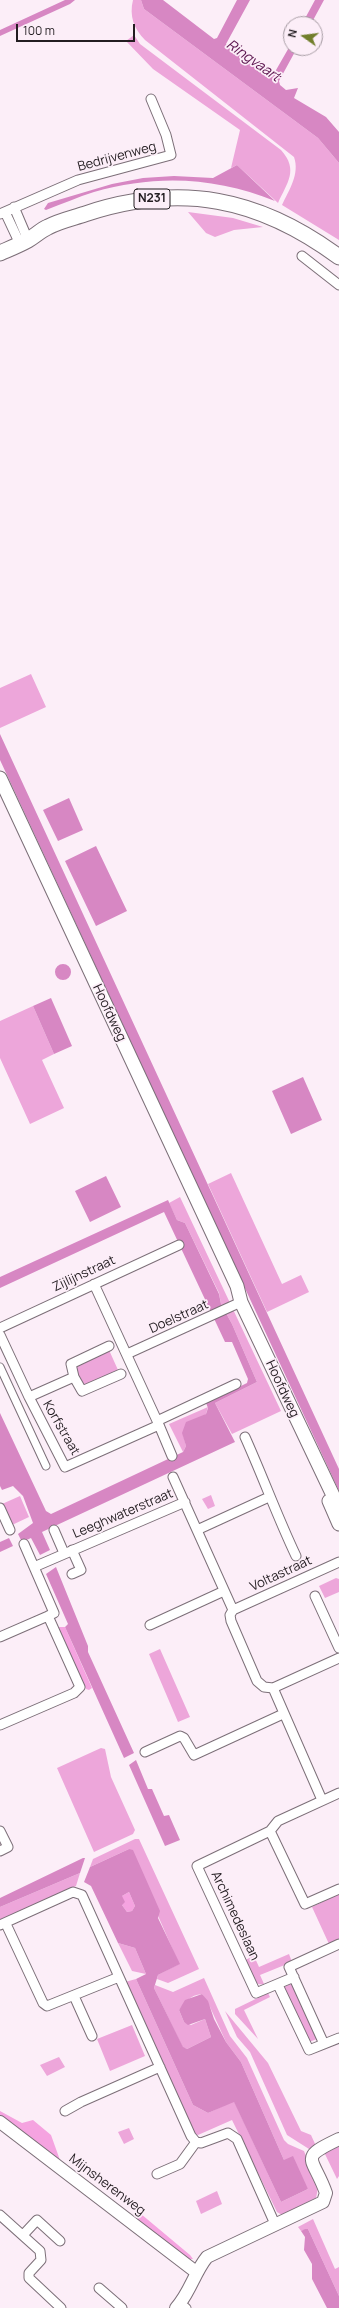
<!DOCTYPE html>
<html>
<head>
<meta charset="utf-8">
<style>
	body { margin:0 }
	#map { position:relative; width:339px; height:2308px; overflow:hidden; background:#fceef8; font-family:Manrope,sans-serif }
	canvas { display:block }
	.north { position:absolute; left:283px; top:16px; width:40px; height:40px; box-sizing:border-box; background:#fceef8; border:1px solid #a59aa2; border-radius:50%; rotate:284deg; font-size:11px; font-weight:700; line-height:16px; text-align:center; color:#231d21 }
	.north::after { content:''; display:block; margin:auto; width:14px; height:18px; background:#717e2b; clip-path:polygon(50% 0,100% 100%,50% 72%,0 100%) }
	.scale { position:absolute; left:16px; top:24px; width:119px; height:18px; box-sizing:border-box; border:2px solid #231d21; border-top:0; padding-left:5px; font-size:12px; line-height:14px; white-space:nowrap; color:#231d21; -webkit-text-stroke:3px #fceef8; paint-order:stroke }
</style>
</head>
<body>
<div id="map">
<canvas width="339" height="2308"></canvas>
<div class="north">N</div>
<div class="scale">100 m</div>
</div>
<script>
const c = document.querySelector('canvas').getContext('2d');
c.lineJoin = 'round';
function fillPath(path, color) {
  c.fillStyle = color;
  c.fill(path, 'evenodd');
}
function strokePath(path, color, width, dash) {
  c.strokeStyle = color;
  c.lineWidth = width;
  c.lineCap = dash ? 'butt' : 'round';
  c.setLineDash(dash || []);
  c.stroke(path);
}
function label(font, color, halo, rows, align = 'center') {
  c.font = font + ' Manrope,sans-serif';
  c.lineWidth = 3.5;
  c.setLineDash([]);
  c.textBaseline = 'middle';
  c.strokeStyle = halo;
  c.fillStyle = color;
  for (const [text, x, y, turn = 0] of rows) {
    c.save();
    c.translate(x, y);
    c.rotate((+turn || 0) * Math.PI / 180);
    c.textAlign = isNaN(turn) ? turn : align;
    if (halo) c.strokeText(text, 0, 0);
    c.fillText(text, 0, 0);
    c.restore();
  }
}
const green = new Path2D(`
	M133,0h8l3,9 174,129 21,25v77l-57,-35c7,-15 18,-31 12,-48l-149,-117c-11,-11 -16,-24 -12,-40z
	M134,35l6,9 141,106c18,20 6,33 -3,53l-41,-38 -6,3 9,-38 -87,-61 -27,-28z
	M188,212l45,6 30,9 -29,3 -19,7 -9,-4z
	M31,674l15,33 -46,21v-40z
	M33,1006l21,48 -12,6 22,48 -34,16 -30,-66v-37z
	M231,1173l51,111 19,-9 8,17 -42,20 -59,-128z
	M180,1197l101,214 -49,23 -17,-31 42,-21 -25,-58 -11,-20 -2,-11 -34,-70 -8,-3 -8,-17z
	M109,1350l9,20 -34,16 -10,-19z
	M208,1407l-2,7 -23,20 3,12 -3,6 -14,-28z
	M211,1495l4,11 -7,3 -6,-10z
	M20,1496l9,21 -17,8 -10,-21z
	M336,1578l3,1v13l-14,6 -6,-12z
	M160,1649l30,68 -12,5 -29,-68z
	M101,1748l4,1 6,28 24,53 -2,4 -39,18 -37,-84z
	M135,1839h4l60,130 -31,14 -11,-4 1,-4 21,-11 -50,-115 -39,18 3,-8z
	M80,1873l-4,13 -76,36v-15z
	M339,1894v46l-10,4 -17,-37z
	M118,1943l17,5 11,26 -14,-3z
	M289,1954l3,8 -32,13 4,9c-12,3 -15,-15 -19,-24l9,-4 5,11z
	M204,1978l26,58 17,22 37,82 4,4 16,7 14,37 -2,10 -34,17 -5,-3 -45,-92 -34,15 -5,-2 -68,-151 11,-3 57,126 15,8 26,-12 47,101 27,-13 -24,-29 -43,-98 -15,-20 -16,-35 -8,-13c-12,1 -17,8 -23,16l5,12 7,3 14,-6 6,18 -24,12 -4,-1 -29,-60 1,-3 18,7z
	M293,1983l24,56 -8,3 -25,-55z
	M268,1993l2,4 -26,13 14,29 -23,-25v-5z
	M225,2011l43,52 33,68 10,4 5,11 -7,3 -22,-14 -37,-83 -13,-15z
	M132,2025l13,31 -35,15 -13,-32z
	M59,2057l6,10 -18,9 -7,-11z
	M129,2128l5,11 -10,5 -6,-12z
	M339,2145v31l-2,3 -13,-27z
	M217,2191l5,13 -21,10 -5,-13z
	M313,2219l22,50 4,-2v29l-31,-67 -7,2 -3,-4z`);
const forest = new Path2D(`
	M57,1627h8l27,61 -3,2 -3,-1z
	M129,1892l6,14 -3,5 -5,1 -5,-7v-9z
	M0,2111l22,12 11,-3 18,15 10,28 -61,-46z
	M141,2214l49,41 3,4h-8l-54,-42z`);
const water = new Path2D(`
	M65,0h10l-5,4 -70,32v-6z
	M141,0h22l51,39 3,-1 20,-38h13l-24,44 3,4 43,29 19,-33v4h6l-18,33 1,4 6,5 12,-2 -4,10 32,19 13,15v31l-21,-25 -174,-129z
	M315,0h9l-13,24h-9z
	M237,165l38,36c-59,-24 -119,-27 -181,-9 -16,5 -32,12 -48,18l-2,-1 4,-6 64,-19 31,-6 31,-2 39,2z
	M0,734l339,735v22l-339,-731z
	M69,798l14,32 -25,11 -15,-31z
	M96,846l31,65 -31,15 -31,-65z
	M55 972a8 8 0 1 1 16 0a8 8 0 1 1-16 0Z
	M51,998l21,48 -18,8 -21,-48z
	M303,1077l19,43 -31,14 -19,-43z
	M106,1176l15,31 -31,15 -15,-31z
	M168,1200l9,20 8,3 34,71 2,10 11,20 25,58 -42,21 20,39 -193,90 8,18 -10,5 -9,-17 -9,4 -4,-8 15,-11 -10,-27 -10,-10 -11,4 -2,-4v-73l46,98 5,3 132,-62 3,-6 -4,-13 4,-11 20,-8 2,-6 -2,-5 41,-20 1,-4 -16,-37h-7l-61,-130 -164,76v-11z
	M9,1538l4,8 -13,6v-10z
	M56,1567l32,79v6l46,101 -10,5 -59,-131 3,-3 -22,-50z
	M136,1760l12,29h4l12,27 5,-1 11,25 -15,6 -36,-81z
	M129,1849l4,1 27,61 -2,7 22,46 -22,11 -4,13 29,59 4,2 24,-12 -6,-18 -17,6 -4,-3 -5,-12 6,-10 17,-6 6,7 6,18 12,23 15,20 43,98 9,-4 15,33 -27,13 -47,-100 -26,11 -15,-8 -57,-126 10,-5 -11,-26 -17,-5 -27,-57 -7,-4 6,-15zM129,1892l6,14 -3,5 -5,1 -5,-7 3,-3 -3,-6z
	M83,1858h2l-5,15 -80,34v-9z
	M305,2229h3l31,67v12h-12l-15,-29v-15l-8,-14 1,-13 -4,-6z`);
const pedestrian = new Path2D(`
	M0,1367l46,99
	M186,2307l1,1`);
const minor = new Path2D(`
	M14,207l14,33
	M5,212l15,32
	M0,214l78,-34 93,-25 -5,-20 -15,-36
	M302,256l37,29
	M94,1284l65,141
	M0,1328l179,-83
	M0,1335l29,62 36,70 94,-42 13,31
	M109,1346l-38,18 3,13 8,14 39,-17
	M127,1354l114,-52
	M29,1397l45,-20
	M157,1421l79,-37
	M245,1437c18,40 32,79 51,119
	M173,1477l60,133 -3,5 1,6 26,60 7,6 9,1 49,112
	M0,1508l10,22
	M54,1530l10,23
	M197,1530l72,-33
	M34,1567l151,-65
	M72,1574l9,-4 -9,-20
	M315,1596l24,52
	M233,1610l106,-48
	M150,1625l74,-34
	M0,1637l48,-21
	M273,1688l66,-30
	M0,1725l74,-32 6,-6 -32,-71 6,-3 -30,-69
	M145,1752l35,-16 4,2 10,17 89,-41
	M0,1831l8,16 -8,4
	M270,1831l35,73 34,-15
	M6,1924l37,79 4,3 72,-29
	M0,1925l73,-33 9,3 109,241 5,6 5,1 27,-10 9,6 38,85
	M294,1977l-38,16 -59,-127 73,-35 8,-10 61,-28
	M278,1985l31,65 30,-12
	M74,1996l18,40
	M324,2044l-35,-77 50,-23
	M65,2111l16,-9 79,-35
	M157,2174l23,-10 16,-22
	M0,2215l40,36 1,9 -12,13v5l32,30
	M23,2235l14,-15 23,21
	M99,2288l23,20`);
const tertiary = new Path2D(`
	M0,2122l196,150
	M176,2308c14,-15 18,-35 31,-51l116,-55 3,-9c-13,-37 -29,-34 13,-54`);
const secondary = new Path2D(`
	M0,778l237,508 4,16 98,206
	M329,1501l10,23`);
const primary = new Path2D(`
	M0,253c9,-4 19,-8 28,-13 7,-4 13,-10 20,-13 11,-6 25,-9 37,-13 96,-32 174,-16 254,43`);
const shields = [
	[152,199,36]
];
const shieldNames = [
	["N231",152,199]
];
const streetNames = [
	["Bedrijvenweg",117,157,-15],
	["Hoofdweg",109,1013,65],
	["Zijlijnstraat",84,1274,-25],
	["Doelstraat",179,1317,-24],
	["Hoofdweg",282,1389,65],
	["Korfstraat",61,1428,60],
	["Leeghwaterstraat",123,1514,-23],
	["Voltastraat",281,1574,-25],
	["Archimedeslaan",235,1916,65],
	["Mijnsherenweg",107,2185,37]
];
const waterNames = [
	["Ringvaart",253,61,35]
];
fillPath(green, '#eda6da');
fillPath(forest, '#f5a3e0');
fillPath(water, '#d787c3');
strokePath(pedestrian, '#7c6f78', 9);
strokePath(minor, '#7c6f78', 11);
strokePath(tertiary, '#7c6f78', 14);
strokePath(secondary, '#7c6f78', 15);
strokePath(primary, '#7c6f78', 17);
strokePath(pedestrian, '#fff', 7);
strokePath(minor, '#fff', 9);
strokePath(tertiary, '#fff', 12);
strokePath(secondary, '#fff', 13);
strokePath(primary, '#fff', 15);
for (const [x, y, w] of shields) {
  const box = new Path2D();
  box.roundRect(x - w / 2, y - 10, w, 20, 3);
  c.fillStyle = '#fceef8';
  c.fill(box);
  strokePath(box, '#231d21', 1);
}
label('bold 12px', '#231d21', null, shieldNames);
label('13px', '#231d21', '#fceef8', streetNames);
label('italic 14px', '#5b144e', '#fceef8', waterNames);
</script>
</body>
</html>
